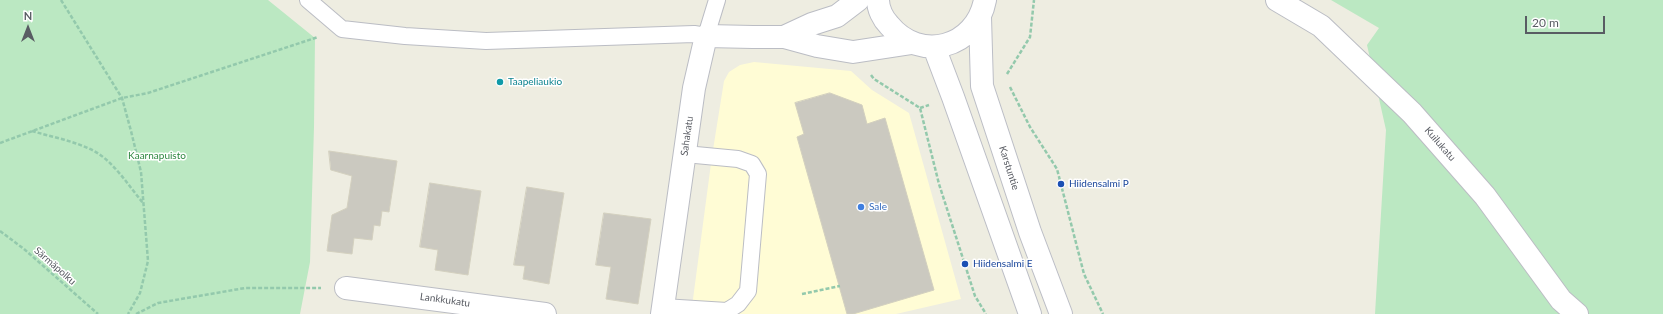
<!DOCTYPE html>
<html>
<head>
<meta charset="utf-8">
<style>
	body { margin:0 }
	#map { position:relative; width:1663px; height:314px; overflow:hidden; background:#eeede1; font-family:Lato,sans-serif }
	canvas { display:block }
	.north { position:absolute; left:8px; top:8px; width:40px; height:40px; -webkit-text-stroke:3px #fff; paint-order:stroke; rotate:0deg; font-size:11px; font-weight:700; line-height:16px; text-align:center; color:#595c63 }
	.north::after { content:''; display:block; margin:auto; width:14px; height:18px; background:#595c63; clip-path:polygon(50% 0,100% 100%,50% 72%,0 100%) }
	.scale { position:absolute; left:1525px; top:16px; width:80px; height:18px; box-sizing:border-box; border:2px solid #595c63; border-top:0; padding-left:5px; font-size:12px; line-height:14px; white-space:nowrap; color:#595c63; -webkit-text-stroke:3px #fff; paint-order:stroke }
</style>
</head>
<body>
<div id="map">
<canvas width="1663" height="314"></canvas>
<div class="north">N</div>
<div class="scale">20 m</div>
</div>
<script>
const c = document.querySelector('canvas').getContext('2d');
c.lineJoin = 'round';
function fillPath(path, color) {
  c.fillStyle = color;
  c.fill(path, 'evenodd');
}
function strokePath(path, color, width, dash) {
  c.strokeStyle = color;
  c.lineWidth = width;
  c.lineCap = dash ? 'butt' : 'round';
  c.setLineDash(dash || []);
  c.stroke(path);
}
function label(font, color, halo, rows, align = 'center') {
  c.font = font + ' Lato,sans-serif';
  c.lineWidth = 3;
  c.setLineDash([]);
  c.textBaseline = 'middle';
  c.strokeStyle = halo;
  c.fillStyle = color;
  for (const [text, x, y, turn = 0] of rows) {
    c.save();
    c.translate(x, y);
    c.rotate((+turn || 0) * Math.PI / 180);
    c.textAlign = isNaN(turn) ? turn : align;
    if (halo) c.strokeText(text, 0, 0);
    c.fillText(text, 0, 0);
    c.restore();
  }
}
const commercial = new Path2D(`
	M754,62l97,9 21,19 37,23 52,186 -65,15h-205l21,-158 12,-75 5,-9 11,-7z`);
const green = new Path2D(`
	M0,0h268l47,38 -1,89 -4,135 -10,52h-300z
	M1331,0h332v314h-288l11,-184 -19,-85 12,-17z`);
const building = new Path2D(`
	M830,93l32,12 5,19 18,-6 49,172 -81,24h-6l-50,-177 7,-3 -9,-31z
	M329,151l68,10 -8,51 -7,-1 -2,15 -6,-1 -2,15 -18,-2 -2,16 -25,-3 5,-36 15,-7 5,-32 -21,-6z
	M430,183l51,8 -13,84 -33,-5 3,-20 -18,-3z
	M527,187l37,6 -15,91 -26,-5 2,-13 -11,-1z
	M604,213l47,6 -13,85 -32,-5 5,-32 -15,-2z`);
const path = new Path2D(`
	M61,0l61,98 9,33 10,41 7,89 -8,32 -12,21
	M1007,74l23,-37 4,-37
	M871,75l3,4 46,29 19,76 36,112 11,18
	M1010,87l20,40 27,42 27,105 19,40
	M920,108l9,-3
	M32,131c20,6 43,10 62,20 19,10 35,35 49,52
	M0,143l122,-45 26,-5 170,-56
	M0,231l24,18 74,65
	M802,294l38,-8
	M136,314l22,-11 87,-15h76`);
const service = new Path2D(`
	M308,0l34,29 63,7 81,5 208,-7 12,2 11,-36
	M663,307l64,4 11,-7 10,-13 10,-117 -6,-10 -14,-5 -53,-5`);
const minor = new Path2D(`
	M1277,0l44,26 91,87 73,83 76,104 16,14
	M784,37l28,-13 25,-8 21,-16
	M346,288l199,26
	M662,314l32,-226 12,-52 47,1h31l33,9 36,6 59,-9`);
const secondary = new Path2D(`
	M878,0c0,9 5,19 11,25 31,38 87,23 96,-25
	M980,17l2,69 48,146 31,82
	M934,47l19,50 77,217`);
const markers = [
	[500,82,4,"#0f9aa8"],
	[1061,184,4,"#1a4fb4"],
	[861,207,4,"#3f7fe0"],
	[965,264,4,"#1a4fb4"]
];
const cultureNames = [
	["Taapeliaukio",508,82]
];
const streetNames = [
	["Sahakatu",687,136,-82],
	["Kuilukatu",1440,144,49],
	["Karstuntie",1009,168,72],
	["Särmäpolku",55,266,41],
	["Lankkukatu",445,300,8]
];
const parkNames = [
	["Kaarnapuisto",157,156]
];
const transitNames = [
	["Hiidensalmi P",1069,184],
	["Hiidensalmi E",973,264]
];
const shopNames = [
	["Sale",869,207]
];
fillPath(commercial, '#fffcd5');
fillPath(green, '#bbe8c2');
fillPath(building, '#cbc9c0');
strokePath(building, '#d3d0bf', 1);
strokePath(service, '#bbbdc4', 18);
strokePath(minor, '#bbbdc4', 24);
strokePath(secondary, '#bcbec6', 24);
strokePath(path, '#93c9ac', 2.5, [4, 2]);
strokePath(service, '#fff', 16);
strokePath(minor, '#fff', 22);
strokePath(secondary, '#fff', 22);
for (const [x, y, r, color] of markers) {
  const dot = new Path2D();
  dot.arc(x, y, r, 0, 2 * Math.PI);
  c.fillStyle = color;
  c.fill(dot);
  strokePath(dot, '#fff', 1.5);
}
label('10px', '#0d838f', '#fff', cultureNames, 'left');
label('10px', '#595c63', '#fff', streetNames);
label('10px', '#2e8740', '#fff', parkNames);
label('10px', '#164399', '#fff', transitNames, 'left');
label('10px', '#366cbe', '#fff', shopNames, 'left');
</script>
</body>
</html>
